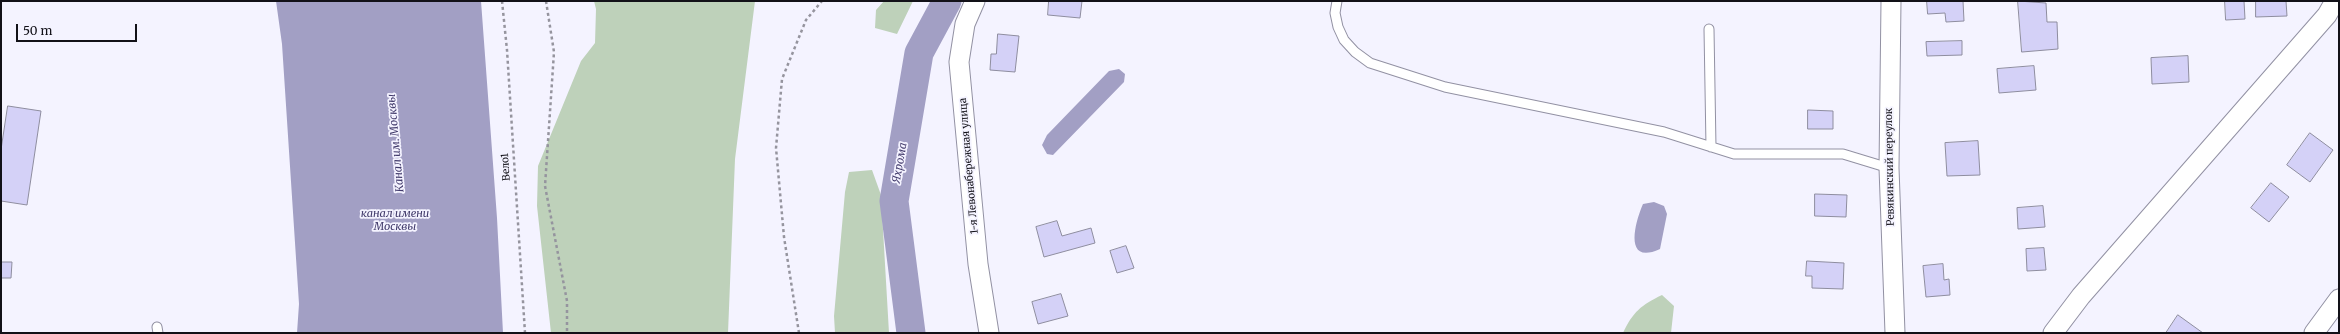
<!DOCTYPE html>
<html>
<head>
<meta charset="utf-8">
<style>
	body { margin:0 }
	#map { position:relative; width:2340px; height:334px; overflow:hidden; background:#f4f3ff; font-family:Merriweather,serif }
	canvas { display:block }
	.frame { position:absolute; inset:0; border:2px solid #121118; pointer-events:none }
	.scale { position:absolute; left:16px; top:24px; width:121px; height:18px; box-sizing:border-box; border:2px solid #121118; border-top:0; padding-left:5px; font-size:12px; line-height:14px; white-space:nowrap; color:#121118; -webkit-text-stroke:3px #f4f3ff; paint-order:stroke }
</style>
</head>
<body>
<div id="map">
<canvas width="2340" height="334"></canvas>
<div class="frame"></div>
<div class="scale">50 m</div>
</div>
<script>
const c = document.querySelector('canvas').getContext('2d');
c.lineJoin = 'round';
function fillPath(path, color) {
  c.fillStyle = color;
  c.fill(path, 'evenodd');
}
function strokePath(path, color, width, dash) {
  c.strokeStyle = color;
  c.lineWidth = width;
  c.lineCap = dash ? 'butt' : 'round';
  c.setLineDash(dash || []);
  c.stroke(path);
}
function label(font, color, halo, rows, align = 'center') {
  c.font = font + ' Merriweather,serif';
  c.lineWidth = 3.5;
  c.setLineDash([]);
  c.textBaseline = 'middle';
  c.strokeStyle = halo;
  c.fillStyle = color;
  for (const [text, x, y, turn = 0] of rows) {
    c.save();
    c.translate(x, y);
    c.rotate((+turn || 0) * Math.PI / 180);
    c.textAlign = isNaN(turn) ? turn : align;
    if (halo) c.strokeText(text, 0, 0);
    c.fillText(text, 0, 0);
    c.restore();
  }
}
const green = new Path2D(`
	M594,1h161l-20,158 -7,174h-177l-14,-127 1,-40 43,-105 14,-18 1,-34z
	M884,1h29l-16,33 -22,-6 1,-18z
	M872,170l9,25 8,138h-54l-1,-17 11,-124 4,-20z
	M1662,295l12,11 -3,27h-48c10,-21 18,-28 39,-38z`);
const water = new Path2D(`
	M276,1h205l16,217 6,115h-206l2,-29 -17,-260z
	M1119,69l6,5 -1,8 -71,73 -6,-1 -5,-9 5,-10 62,-64z
	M1654,202l10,4 3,8 -7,35c-37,17 -25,-27 -17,-45z`);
const river = new Path2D(`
	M911,333l-17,-132 25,-148 28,-52`);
const building = new Path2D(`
	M1049,1h33l-2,17 -32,-3z
	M1927,1h36l1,20 -18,1 -1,-9 -17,1z
	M2018,1l28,2 1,19h10l1,27 -36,3z
	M2225,1h19l1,18 -19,1z
	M2256,1h30l1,15 -31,1z
	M998,34l21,2 -4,36 -25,-2 1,-16h5z
	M1962,41v14l-35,1 -1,-14z
	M2188,56l1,26 -37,2 -1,-26z
	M2034,66l2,24 -37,3 -2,-24z
	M8,106l33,5 -14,94 -26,-4v-51z
	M1808,110l25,1v18h-25z
	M2310,133l23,17 -23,32 -23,-17z
	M1978,141l2,34 -33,1 -2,-33z
	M2271,183l18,14 -20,25 -18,-14z
	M1815,194l32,1 -1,22 -31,-1z
	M2043,206l2,21 -27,2 -1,-21z
	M1057,221l5,15 29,-8 4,15 -51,14 -8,-30z
	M1126,246l8,22 -17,5 -7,-22z
	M2044,248l2,22 -19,1 -1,-22z
	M1807,261l37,2 -1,26 -31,-1v-12h-6z
	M1,262h11l-1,16h-10z
	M1943,264l1,16 5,-1 1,16 -24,2 -3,-31z
	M1061,294l7,22 -30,8 -6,-22z
	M2178,315l25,18h-37z`);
const path = new Path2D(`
	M502,1l5,49 18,283
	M546,1l8,51 -9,134 22,115v32
	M799,333l-15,-96 -8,-89 6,-69 24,-59 16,-19`);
const lane = new Path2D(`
	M1337,1l-2,12 3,14 6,13 11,12 15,11 75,24 219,45 70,22h109l46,14
	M1709,29l2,118
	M157,327l1,6`);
const street = new Path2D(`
	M975,1l-10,23 -6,38 19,202 11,69
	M1891,1l-2,167 6,165
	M2053,333l28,-37 246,-281 8,-14
	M2314,333l25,-34`);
const streetNames = [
	["1-я Левонабережная улица",969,166,-95],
	["Вело1",506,167,-94],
	["Ревякинский переулок",1890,167,-91]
];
const waterNames = [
	["Канал им. Москвы",396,143,-95],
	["Яхрома",900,163,-80],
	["канал имени",395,214],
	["Москвы",395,227]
];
fillPath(green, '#bed1ba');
fillPath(water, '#a29fc4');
strokePath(river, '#a29fc4', 29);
fillPath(building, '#d4d1f7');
strokePath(building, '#8e8d9f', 1);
strokePath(lane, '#9291a3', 11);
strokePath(street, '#9291a3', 21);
strokePath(path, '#95949e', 2.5, [3, 3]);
strokePath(lane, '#fff', 9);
strokePath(street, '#fff', 19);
label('10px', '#121118', '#f4f3ff', streetNames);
label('italic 11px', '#413a6b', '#f4f3ff', waterNames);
</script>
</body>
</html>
